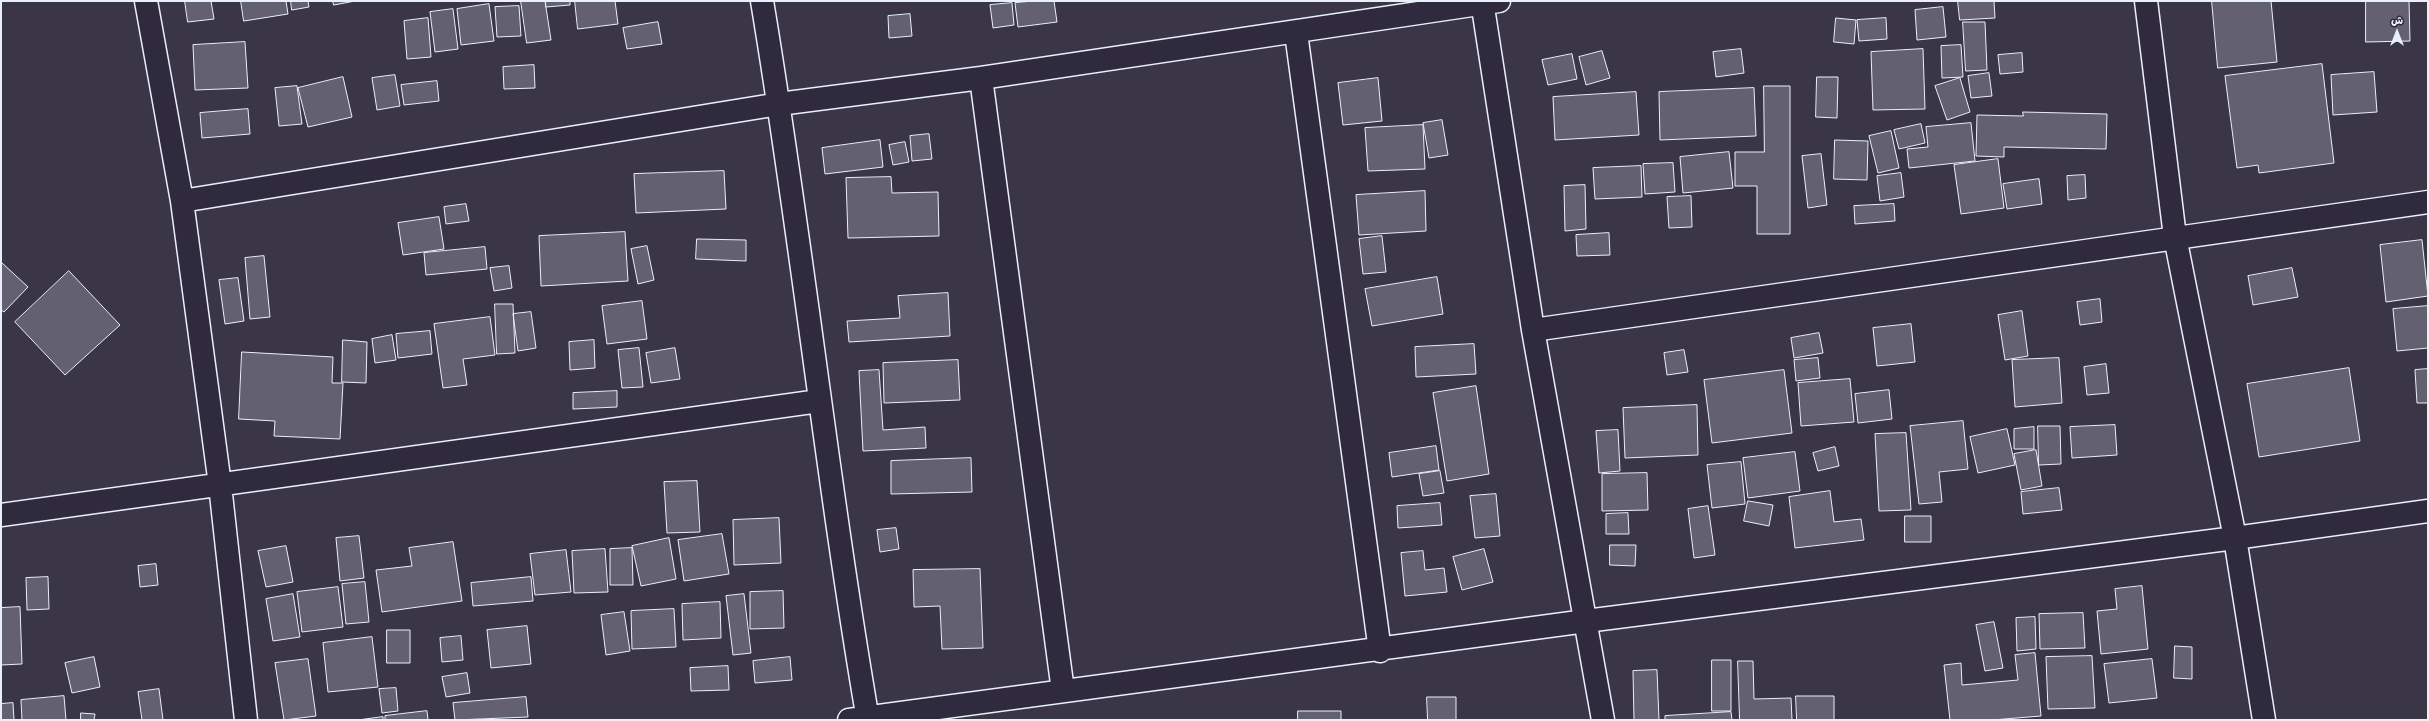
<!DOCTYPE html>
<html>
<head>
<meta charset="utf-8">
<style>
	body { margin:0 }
	#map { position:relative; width:2429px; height:721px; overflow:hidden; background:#3a3648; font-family:"Patrick Hand","Playpen Sans Arabic",sans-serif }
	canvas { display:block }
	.frame { position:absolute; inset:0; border:2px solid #e8f1f8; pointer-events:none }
	.north { position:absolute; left:2377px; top:12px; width:40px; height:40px; -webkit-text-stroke:3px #2f2a3d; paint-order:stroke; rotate:0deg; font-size:11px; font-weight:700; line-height:16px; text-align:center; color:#e8f1f8 }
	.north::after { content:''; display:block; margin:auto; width:14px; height:18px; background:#e8f1f8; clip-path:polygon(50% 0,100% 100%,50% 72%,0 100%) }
</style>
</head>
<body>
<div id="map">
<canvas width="2429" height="721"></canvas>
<div class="frame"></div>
<div class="north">ش</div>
</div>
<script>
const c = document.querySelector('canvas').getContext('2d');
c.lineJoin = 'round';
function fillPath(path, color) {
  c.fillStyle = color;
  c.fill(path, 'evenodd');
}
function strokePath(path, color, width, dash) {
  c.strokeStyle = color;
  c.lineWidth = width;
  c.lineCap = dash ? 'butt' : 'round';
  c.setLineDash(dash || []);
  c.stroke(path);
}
const building = new Path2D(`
	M185,1h26l3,18 -26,3z
	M241,1h45l2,13 -44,7z
	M291,1h17l1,6 -17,3z
	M333,1h22l-21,4z
	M521,1h24l6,39 -24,3z
	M546,1h24v4l-24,2z
	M575,1h40l3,23 -40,5z
	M1034,1h20l3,21 -39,5 -3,-24z
	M1958,1h36l1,17 -35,2z
	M2212,1h59l6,61 -59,6z
	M2366,1h43l1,40 -44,1z
	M1012,3l2,22 -21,3 -3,-23z
	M489,4l5,37 -33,4 -4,-36z
	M519,6l2,30 -24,1 -2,-30z
	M1943,7l3,30 -29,3 -2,-30z
	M453,9l5,40 -23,3 -5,-40z
	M910,14l2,22 -23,2 -1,-22z
	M428,18l3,39 -24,2 -3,-38z
	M1836,18l20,2 -2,24 -20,-2z
	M1886,18l1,21 -28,2 -2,-21z
	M658,22l4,22 -35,5 -4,-21z
	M1963,22h22l2,48 -21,1z
	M245,42l3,46 -53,2 -2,-45z
	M1961,45l2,32 -21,1 -1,-32z
	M1741,49l3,24 -28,4 -3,-25z
	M1923,49l2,60 -52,1 -2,-58z
	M1602,51l8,27 -24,7 -7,-28z
	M2022,53l1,19 -23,2 -2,-19z
	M1572,54l5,25 -29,6 -6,-25z
	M2322,64l12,99 -75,10 -1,-8 -21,3 -12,-92z
	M534,65l1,23 -31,1 -1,-22z
	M2374,72l3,40 -44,3 -2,-40z
	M1989,73l3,23 -21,2 -3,-22z
	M395,75l5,31 -23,4 -5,-32z
	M343,77l9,40 -44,10 -10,-39z
	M1817,77h21l-1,41 -21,-1z
	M1378,78l4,43 -39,4 -5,-42z
	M1960,78l10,34 -23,8 -12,-34z
	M437,81l2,20 -35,4 -3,-20z
	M297,86l5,38 -23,2 -4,-38z
	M1764,86h26v148h-33v-48h-22v-34h29z
	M1754,88l2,48 -96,4 -1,-48z
	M1636,92l3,43 -84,5 -2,-43z
	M248,109l2,25 -48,4 -2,-25z
	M2023,112l84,2 -1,35 -102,-2v10l-28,-1 1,-41 46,1z
	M1442,120l6,35 -19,3 -6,-35z
	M1971,123l4,38 -66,7 -2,-19 21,-2 -2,-20z
	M1921,124l4,19 -26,6 -5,-19z
	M1423,125l2,44 -57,2 -3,-43z
	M1891,131l8,37 -21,5 -9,-37z
	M929,134l3,25 -20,2 -2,-25z
	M880,140l3,27 -58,7 -3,-26z
	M1835,140l33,1 -1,39 -33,-1z
	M905,142l4,20 -16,3 -4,-20z
	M1729,152l4,36 -50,5 -3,-36z
	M1821,154l6,51 -19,3 -6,-52z
	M1998,159l6,49 -43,6 -7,-49z
	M1673,163l2,29 -30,2 -2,-30z
	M1641,166l1,31 -47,2 -2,-31z
	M724,171l2,38 -90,4 -2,-39z
	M1901,173l3,24 -24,4 -3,-25z
	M2085,175l1,23 -18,2 -1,-24z
	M891,177l1,16 46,-1 1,44 -91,2 -2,-60z
	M2039,179l3,25 -35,5 -4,-25z
	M1585,185l1,44 -21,2 -1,-45z
	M1425,191l1,40 -67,4 -3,-40z
	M1691,196l1,31 -23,1 -2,-31z
	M466,204l3,17 -23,3 -2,-17z
	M1894,204l1,17 -40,3 -1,-18z
	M439,217l5,32 -41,6 -5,-32z
	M625,232l3,49 -87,5 -2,-50z
	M1609,233l1,22 -33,1 -1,-21z
	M1382,236l4,36 -23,2 -4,-35z
	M697,239l49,1v21l-50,-2z
	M2422,240l6,56 -42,6 -6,-57z
	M647,246l7,34 -16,4 -7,-35z
	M485,247l2,22 -61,6 -2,-22z
	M264,256l6,61 -20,2 -5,-61z
	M1,262l27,25 -24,25 -3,-2z
	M509,266l3,22 -18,3 -4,-23z
	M2292,268l6,29 -45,8 -5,-29z
	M69,271l51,54 -55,50 -50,-53z
	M1437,277l6,37 -71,12 -7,-37z
	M238,278l6,43 -19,3 -6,-44z
	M948,293l2,43 -101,6 -2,-21 53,-3 -2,-22z
	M2100,299l2,23 -22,3 -3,-23z
	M642,301l5,38 -40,5 -5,-38z
	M495,304h18l2,49 -18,1z
	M2428,306v42l-31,3 -4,-42z
	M2022,311l6,45 -23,4 -7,-45z
	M531,312l5,36 -18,3 -5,-37z
	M490,317l5,38 -32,4 4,26 -24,3 -9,-64z
	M1911,324l4,38 -38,4 -4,-38z
	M430,331l2,23 -34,4 -2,-24z
	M1819,333l4,20 -29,5 -3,-20z
	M392,335l4,25 -21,3 -3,-24z
	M343,340l24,2 -1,41 -24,-1z
	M594,340l1,28 -25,2 -1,-28z
	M1474,344l2,30 -60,3 -1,-30z
	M639,348l4,39 -21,1 -4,-38z
	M675,348l5,31 -29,4 -5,-30z
	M1684,350l4,22 -21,3 -3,-22z
	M242,352l91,5 -1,26h11l-3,56 -66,-3 1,-15 -36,-2z
	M1818,358l2,20 -24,3 -2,-21z
	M2059,358l3,45 -47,4 -3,-47z
	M958,360l2,40 -76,3 -1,-40z
	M2106,364l3,29 -22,2 -3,-28z
	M2349,368l11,73 -101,16 -12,-73z
	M2428,369v34h-11l-2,-33z
	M879,370l4,60 42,-3 1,21 -63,3 -4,-80z
	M1784,370l8,63 -80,10 -8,-63z
	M1850,379l4,43 -53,4 -3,-43z
	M1476,386l13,88 -42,7 -14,-88z
	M1889,390l3,29 -34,4 -3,-29z
	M617,391v16l-44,2v-16z
	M1697,405l1,50 -73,3 -2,-50z
	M1963,421l5,48 -29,3 3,30 -23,2 -9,-78z
	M2115,425l2,30 -45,3 -2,-31z
	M2038,426h22l1,38 -22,1z
	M2034,427v22h-20v-20z
	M2007,429l8,36 -37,8 -8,-36z
	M1618,430l2,41 -21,2 -3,-42z
	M1906,433l5,77 -32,1 -4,-77z
	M1436,446l3,24 -47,7 -3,-24z
	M1835,447l4,19 -21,5 -5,-18z
	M2036,450l6,36 -21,4 -7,-36z
	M1795,452l5,39 -52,7 -5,-40z
	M971,458l1,34 -81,2v-33z
	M1741,462l4,42 -33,4 -5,-43z
	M1440,471l4,22 -21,3 -4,-22z
	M1647,473l1,37 -46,1v-37z
	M697,481l3,51 -33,1 -3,-51z
	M2059,488l3,22 -39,4 -2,-22z
	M1830,491l4,31 27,-3 3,21 -69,8 -6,-51z
	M1496,494l4,42 -25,2 -5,-42z
	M1748,501l25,4 -4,21 -25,-5z
	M1440,503l2,22 -44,3 -1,-22z
	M1708,506l7,49 -21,3 -6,-49z
	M1628,513l1,21h-23v-20z
	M1905,516h26v26h-26z
	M779,518l2,45 -47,2 -1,-45z
	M896,528l3,21 -19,3 -3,-22z
	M722,534l7,40 -45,7 -6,-41z
	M359,536l5,42 -24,3 -4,-43z
	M669,538l7,41 -35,7 -9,-40z
	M453,542l9,59 -80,11 -6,-42 36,-4 -3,-18z
	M1610,545h26l-1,21 -25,-1z
	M286,546l7,36 -27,5 -8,-36z
	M632,548l1,37h-23v-36z
	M605,549l3,43 -34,1 -2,-42z
	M1484,549l9,33 -31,8 -9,-33z
	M566,550l5,42 -36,3 -5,-41z
	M1423,551l2,19 19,-2 3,24 -42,4 -4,-43z
	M156,564l2,21 -18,2 -2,-21z
	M980,569l3,79 -41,1 -2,-43 -26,1 -1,-37z
	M48,577l1,32 -22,1 -1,-32z
	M531,577l2,24 -60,5 -2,-23z
	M365,582l4,40 -23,2 -4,-40z
	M2142,586l6,63 -47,5 -4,-43 20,-2 -2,-20z
	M338,587l5,40 -41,5 -5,-40z
	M783,591l1,37 -34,1v-37z
	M293,594l7,43 -27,4 -7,-42z
	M744,594l7,59 -18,2 -7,-59z
	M720,602l1,36 -38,2 -1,-36z
	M20,607l2,57 -21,1v-57z
	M674,609l2,38 -44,2 -1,-38z
	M624,612l6,39 -24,4 -5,-40z
	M2083,613l2,35 -45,1 -1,-35z
	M2035,617l1,32 -19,2 -1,-33z
	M1994,622l9,46 -18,3 -9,-46z
	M527,626l4,38 -40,4 -4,-38z
	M387,630h23v33h-23z
	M461,636l2,24 -21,2 -2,-24z
	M372,637l6,50 -50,5 -5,-49z
	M2175,646l17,1v32l-18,-1z
	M2035,653l6,63 -49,4h-42l-6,-55 17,-2 1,22 56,-5 -3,-25z
	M2092,656l3,52 -47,1 -2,-52z
	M94,657l6,30 -28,6 -7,-30z
	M790,657l2,23 -37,3 -2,-22z
	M308,659l8,57 -32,4 -9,-57z
	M2152,659l5,39 -48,5 -5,-39z
	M1712,660h19v51h-19z
	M1738,661h15l1,38 37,-1 1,22h-52z
	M728,666l1,24 -38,1 -1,-23z
	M1657,670l2,50h-25l-1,-49z
	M467,673l3,20 -24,4 -4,-20z
	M396,688l2,23 -16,2 -3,-24z
	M159,689l4,31h-21l-4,-28z
	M64,696l2,24h-44l-1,-20z
	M1796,696h38v24h-37z
	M526,697l2,20 -73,3 -2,-17z
	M1427,697h29v23h-28z
	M13,703l1,17h-13v-16z
	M427,711l1,9h-43v-4z
	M1298,711h43v9h-43z
	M1731,712l1,8h-67v-4z
	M81,713l14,1 -1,6h-13z
	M383,717v3h-25z`);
const minor = new Path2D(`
	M146,1l36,200 38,284 26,235
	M762,1c40,239 65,480 106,719
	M1482,1l51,329 70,390
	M2146,1l29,236 60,301 29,182
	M1296,33l84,618
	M981,78l82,613
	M182,201l597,-97 202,-26 518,-77
	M1533,330l895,-128
	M1,515l818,-114
	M849,720l737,-99 649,-83 193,-27`);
fillPath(building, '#636171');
strokePath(building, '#e8f1f8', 1);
strokePath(minor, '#e8f1f8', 25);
strokePath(minor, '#2f2a3d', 22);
</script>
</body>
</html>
